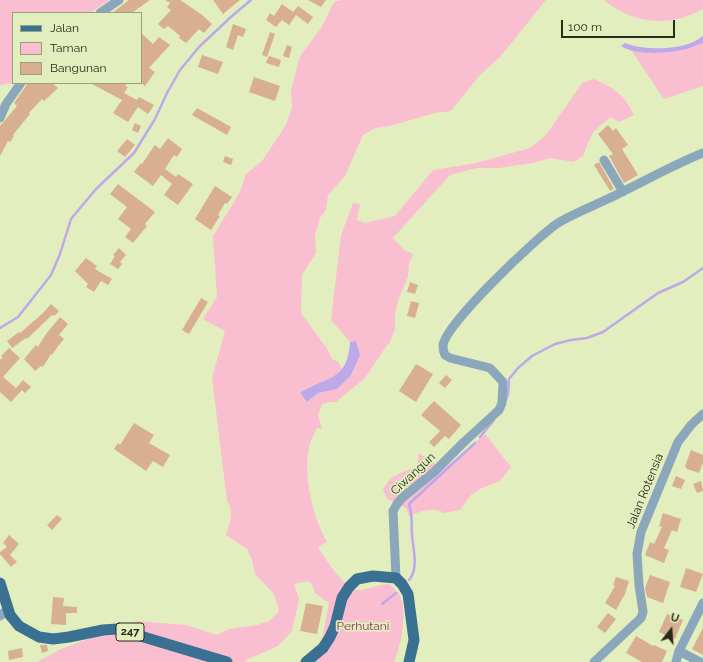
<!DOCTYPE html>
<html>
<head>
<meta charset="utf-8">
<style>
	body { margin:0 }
	#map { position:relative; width:703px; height:662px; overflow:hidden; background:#e3eebe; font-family:Raleway,sans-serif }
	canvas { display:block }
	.legend { position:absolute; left:12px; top:12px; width:130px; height:72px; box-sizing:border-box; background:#e3eebe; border:1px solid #98a07c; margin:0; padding:5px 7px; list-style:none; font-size:12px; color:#272b19 }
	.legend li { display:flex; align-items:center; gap:8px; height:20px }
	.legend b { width:20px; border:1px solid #98a07c }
	.north { position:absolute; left:651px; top:610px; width:40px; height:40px; -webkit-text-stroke:3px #e3eebe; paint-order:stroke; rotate:17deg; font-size:11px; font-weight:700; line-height:16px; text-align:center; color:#272b19 }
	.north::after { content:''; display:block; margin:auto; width:14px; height:18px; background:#272b19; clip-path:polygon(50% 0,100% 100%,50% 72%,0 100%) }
	.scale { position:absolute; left:561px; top:20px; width:114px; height:18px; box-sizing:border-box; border:2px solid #272b19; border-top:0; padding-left:5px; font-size:12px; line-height:14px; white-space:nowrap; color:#272b19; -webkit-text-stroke:3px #e3eebe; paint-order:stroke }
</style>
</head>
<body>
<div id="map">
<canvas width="703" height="662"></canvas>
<ul class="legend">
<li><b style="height:5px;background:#3a7193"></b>Jalan</li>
<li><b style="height:11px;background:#f9bfd1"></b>Taman</li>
<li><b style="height:11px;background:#d8af90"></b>Bangunan</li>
</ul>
<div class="north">U</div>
<div class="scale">100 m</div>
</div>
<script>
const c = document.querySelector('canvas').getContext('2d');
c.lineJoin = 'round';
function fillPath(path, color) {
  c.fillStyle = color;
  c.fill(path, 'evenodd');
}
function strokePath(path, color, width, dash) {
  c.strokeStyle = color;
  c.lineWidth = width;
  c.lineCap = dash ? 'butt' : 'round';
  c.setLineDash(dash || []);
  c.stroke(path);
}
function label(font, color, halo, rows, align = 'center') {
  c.font = font + ' Raleway,sans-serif';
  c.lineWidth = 3.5;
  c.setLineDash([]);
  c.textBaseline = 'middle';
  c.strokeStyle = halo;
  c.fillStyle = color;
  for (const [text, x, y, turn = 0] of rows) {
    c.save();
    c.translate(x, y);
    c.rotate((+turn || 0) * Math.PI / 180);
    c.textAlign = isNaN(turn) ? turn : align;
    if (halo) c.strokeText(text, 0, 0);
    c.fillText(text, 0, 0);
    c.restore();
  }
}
const green = new Path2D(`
	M0,0h110l-20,13h-77v70l-13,2z
	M342,0h204l-46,57 -20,18 -29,36 -16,2 -45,13 -15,2 -12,7 -18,41 -17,19 -2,15 -6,8 -5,17 1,18 -14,22 -1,38 27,37 4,9 6,3 4,7 -6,7 -25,10 -11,7 7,9 10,-9 20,-4 19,-48 -6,1 -19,-22 10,-85 12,-32 7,1 -3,16 8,3 30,-7 38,-46 43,-7 54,-15 16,-13 36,-52 12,-4c19,8 31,16 40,36l-15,7 -8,-5 -17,14 -6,12 -5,13 -9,6 -24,-4 -17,5 -34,5h-22l-27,7 -57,63 11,12 9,4 -4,10 -1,13 -9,21 -4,15v16l-6,15 -2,1 -22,33 -29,24h-7l-7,2 -4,11 4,14 -5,-1c-3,6 -7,13 -8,20 -6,28 4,70 18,94l-9,5c6,10 28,45 42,43 11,-1 18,-6 30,-6 3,4 8,8 10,12 8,16 1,50 -6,66h-94l22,-22 7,-37 -14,-10 -3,-9 -5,-3 -13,3 5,15 -7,32 -14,15 -32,14 -1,2h-208l24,-13 76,-28 49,4 31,10 12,-6 28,-4 12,-4 10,-10 -5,-17 -19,-20 -3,-14 -5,-11 -21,-14c3,-10 9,-25 1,-34l-15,-123 13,-47 -22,-12 14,-22 -4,-61 27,-44 6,-18 16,-13 24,-36 6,-18 -1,-17 9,-34 21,-28 13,-26z
	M604,0h99v9c-32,18 -70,16 -99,-9z
	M703,43v43l-39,13 -33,-49c28,5 45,2 72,-7z
	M485,434l26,33 -11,14 -20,8 -9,6 -11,15 -16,3c-10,-7 -25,-1 -35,3l-3,-8 -19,-9 -4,-9c8,-17 19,-16 34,-24l2,-13 24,16z`);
const water = new Path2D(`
	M703,36v7c-7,2 -14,6 -21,7 -16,3 -46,6 -61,-4l4,-3c20,8 60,8 78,-7z
	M356,341l4,14 -9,20 -14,14 -19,4 -11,9 -7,-9c27,-18 47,-10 50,-51z`);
const stream = new Path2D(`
	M0,328l18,-11 33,-42 9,-21 11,-35 25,-30 38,-36 21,-34 12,-26 13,-23 19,-23 33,-31 19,-16
	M505,402l3,-8 1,-15 9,-11 14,-12 23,-12 16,-4 16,-2 16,-6 55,-39 25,-11 20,-14
	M480,437l14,-17
	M409,580c10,-11 4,-32 3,-45 -1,-12 1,-20 -3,-31l66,-61
	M382,604l14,-11`);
const building = new Path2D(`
	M129,0h21l-18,13h-20z
	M165,0h15l21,14 11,10 -8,9 -5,-4 -13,14 -7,-5 1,-2 -12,-10 -4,3 -6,-5 13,-14 -4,-3 3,-4z
	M213,0h27l-17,14z
	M308,0h18l-5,7z
	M282,4l11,8 5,-6 15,11 -5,7 -12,-9 -7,10 -7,-5 -6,7 -10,-7 4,-7 4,3z
	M233,24l13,5 -3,8 -5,-2 -5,15 -7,-3z
	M270,32l5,2 -8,23 -5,-2z
	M141,33l12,11 6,-7 11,8 -21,23 6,4 -10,14 -4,-3z
	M287,45l5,2 -3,11 -6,-2z
	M202,55l21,7 -5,12 -20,-7z
	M269,56l12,4 -2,7 -13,-4z
	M254,77l26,9 -5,15 -26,-9z
	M27,83h25l6,5 -14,13 -2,-2 -13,14 1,1 -17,21 1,1 -4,6 -2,-1 -8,15v-30l17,-20 -3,-3 12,-17z
	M90,83h37l-2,3 3,1 -4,6 13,7 2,-3 15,8 -6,9 -10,-7 -10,15 -15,-9 9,-13z
	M197,108l34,19 -4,8 -35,-20z
	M135,123l6,3 -3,7 -6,-3z
	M608,125l5,6 3,-3 12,17 -6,4 16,26 -14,8 -15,-27 4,-2 -15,-20z
	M168,138l14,11 -5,8 -3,-2 -9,14 11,8 2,-3 15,10 -15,21 -14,-10 8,-11 -11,-9 -8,11 -19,-14 7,-9 1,1 13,-19 5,4z
	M127,139l8,6 -10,12 -8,-6z
	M225,156l8,3 -2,6 -8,-3z
	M599,162l15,27 -4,2 -16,-26z
	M118,184l37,28 -10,12 2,2 -14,17 -8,-6 6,-8 -13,-10 9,-12 -17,-13z
	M215,186l17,11 -5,7 -2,-1 -7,12 2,1 -9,14 -16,-11z
	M119,248l7,7 -6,7 2,2 -4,5 -8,-5 5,-8 -2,-1z
	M86,258l11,8 -2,3 17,10 -4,6 -7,-4 -7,11 -8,-5 2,-3 -13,-13z
	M410,282l8,3 -3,9 -8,-2z
	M201,298l7,4 -19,32 -7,-4z
	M411,301l8,2 -4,15 -8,-2z
	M51,304l8,7 -5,5 -2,-1 -25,24 -1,-1 -14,10 -5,-7 12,-9 1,1 22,-19z
	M60,317l8,7 -9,11 5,4 -5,6 -7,10 -1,-1 -8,13 -2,-1 -6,5 -11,-12 12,-14 2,2 8,-13z
	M9,348l11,10 -17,19 13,11 7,-8 8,7 -6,6 -3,-3 -11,12 -11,-10v-32l3,-3 -2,-1z
	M416,364l17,10 -17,28 -17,-11z
	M446,375l6,5 -7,8 -6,-5z
	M434,401l27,24 -12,14 -4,-3 -11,11 -5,-5 11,-11 -19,-16z
	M134,423l20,12 -5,8 21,12 -7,12 -10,-6 -7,10 -32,-22 4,-6 2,2z
	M691,450l12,5v8l-4,10 -12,-4 -2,-3z
	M676,476l9,4 -4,9 -9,-3z
	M701,481l2,10 -6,2 -4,-9z
	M663,513l18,6 -4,13 -5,-2 -8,18 5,2 -5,13 -19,-8 5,-13 4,2 8,-17 -3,-1z
	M57,515l5,4 -10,11 -5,-5z
	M9,535l10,9 -9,11 7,7 -6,5 -11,-13v-2l7,-5 -4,-4z
	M686,568l17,6 -7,18 -16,-5z
	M650,575l20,7 -7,21 -16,-6 -2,-9z
	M616,577l13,4 -4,13 -9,16 -11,-7 10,-17 -2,-1z
	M53,597l11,1 -1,8 14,1v6h-11v12l-15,-1z
	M306,603l17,3 -6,28 -17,-3z
	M608,613l8,6 -11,14 -8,-6z
	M667,614l16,6 -8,19 -16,-7z
	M703,628v27l-11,-6z
	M636,636l17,10 1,-1 13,6 -5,11h-20l-16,-9z
	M40,645h7l1,6 -6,2z
	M22,648l1,9 -14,3 -1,-9z`);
const minor = new Path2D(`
	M100,13l19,-13
	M0,118l6,-14 15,-21
	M604,160l19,32
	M396,578l-3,-67 4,-7 5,-6 32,-26 30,-30 35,-32 3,-7 1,-21 -13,-14 -40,-10 -5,-3c-1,-2 -2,-6 -2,-9 1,-21 95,-110 115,-123 16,-10 40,-19 58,-28 29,-14 57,-30 87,-42
	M0,616l8,-7
	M679,651l21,11
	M594,662l47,-44 2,-6 -4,-27 -2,-31 4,-22 37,-90 13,-17 12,-11
	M676,662l3,-11 24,-48`);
const primary = new Path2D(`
	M0,583l10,32 9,11 20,11 14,2 16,-2 34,-7 14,-1 110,33
	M306,662l17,-14 7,-11 5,-11 7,-28 7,-11 8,-8 16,-3 23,2 6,6 6,10 6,46 -5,22`);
const shields = [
	[130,632,28]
];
const shieldNames = [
	["247",130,632]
];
const streetNames = [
	["Ciwangun",413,474,-43],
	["Jalan Rotensia",645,491,-68]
];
const parkNames = [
	["Perhutani",363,626]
];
fillPath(green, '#f9bfd1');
fillPath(water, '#bda9ea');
strokePath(stream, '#bda9ea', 2.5);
fillPath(building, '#d8af90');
strokePath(minor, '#8ba7bb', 9);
strokePath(primary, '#3a7193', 11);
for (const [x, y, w] of shields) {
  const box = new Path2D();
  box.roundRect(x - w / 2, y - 9, w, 18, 3);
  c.fillStyle = '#e3eebe';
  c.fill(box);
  strokePath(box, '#272b19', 1);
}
label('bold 11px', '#272b19', null, shieldNames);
label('12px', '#272b19', '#e3eebe', streetNames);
label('12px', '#8b3457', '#e3eebe', parkNames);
</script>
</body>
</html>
